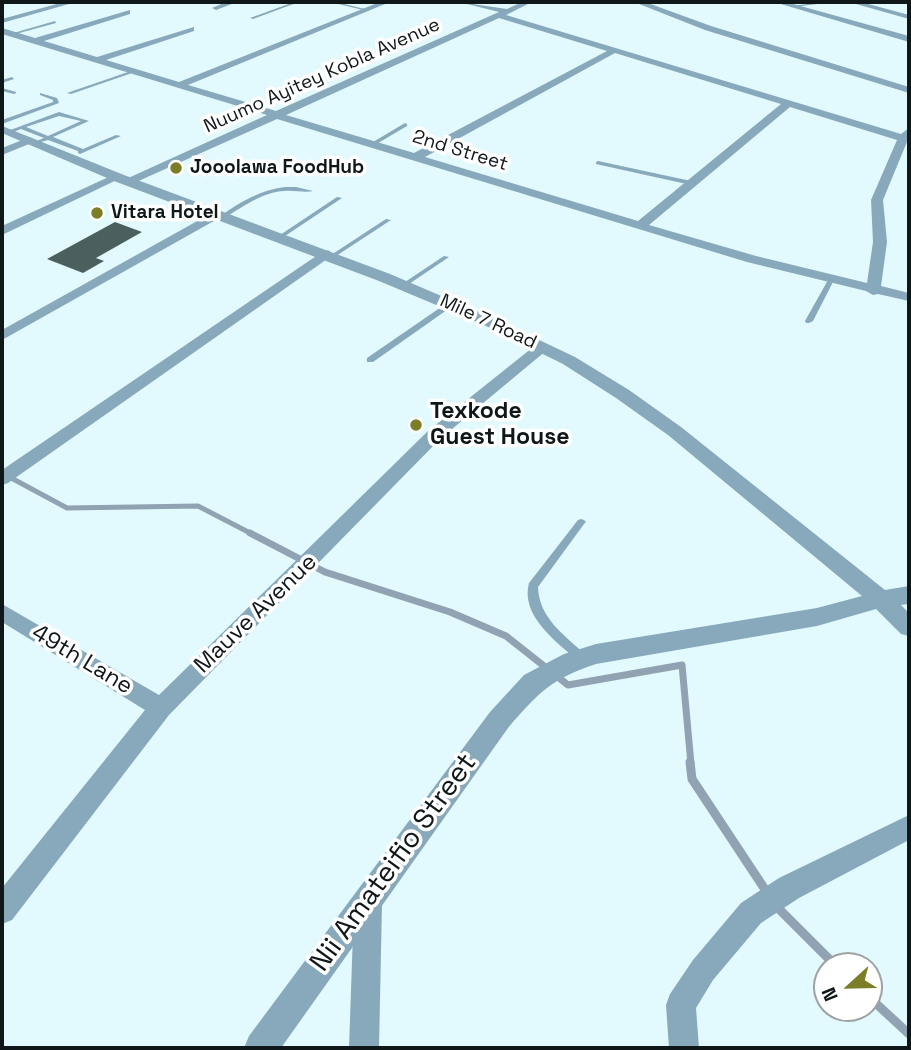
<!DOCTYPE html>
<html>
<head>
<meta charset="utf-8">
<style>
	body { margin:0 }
	#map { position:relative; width:911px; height:1050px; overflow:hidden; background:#e2f9fd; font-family:"Space Grotesk",sans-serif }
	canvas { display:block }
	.frame { position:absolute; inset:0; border:4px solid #0f1719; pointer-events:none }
	.north { position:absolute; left:813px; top:952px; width:70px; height:70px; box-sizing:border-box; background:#fff; border:2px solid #9fa2a3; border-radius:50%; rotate:248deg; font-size:19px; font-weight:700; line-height:28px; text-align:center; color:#0f1719 }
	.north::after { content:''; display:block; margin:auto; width:24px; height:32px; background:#7b7e27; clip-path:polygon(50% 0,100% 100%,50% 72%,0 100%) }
</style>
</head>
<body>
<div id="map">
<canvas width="911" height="1050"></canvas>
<div class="frame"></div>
<div class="north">N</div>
</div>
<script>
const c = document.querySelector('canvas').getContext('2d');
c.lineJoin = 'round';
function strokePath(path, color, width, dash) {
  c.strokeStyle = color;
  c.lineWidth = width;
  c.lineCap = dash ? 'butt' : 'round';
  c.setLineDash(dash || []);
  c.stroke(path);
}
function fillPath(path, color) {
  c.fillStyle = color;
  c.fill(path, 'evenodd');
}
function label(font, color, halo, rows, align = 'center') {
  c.font = font + ' "Space Grotesk",sans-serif';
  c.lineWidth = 7;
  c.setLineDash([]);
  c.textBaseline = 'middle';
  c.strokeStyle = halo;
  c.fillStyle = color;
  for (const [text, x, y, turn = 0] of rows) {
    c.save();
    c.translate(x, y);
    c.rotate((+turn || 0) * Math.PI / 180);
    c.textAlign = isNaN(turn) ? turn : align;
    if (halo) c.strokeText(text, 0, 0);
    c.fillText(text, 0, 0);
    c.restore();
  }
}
const streamFar2 = new Path2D(`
	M2,473l65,35 131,-2 56,29`);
const streamFar1 = new Path2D(`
	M250,533l75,39 125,40 56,24 62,49 114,-20 9,99`);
const stream = new Path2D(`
	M690,762l2,17 76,115
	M776,906l60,60
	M869,997l40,37`);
const building = new Path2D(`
	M115,222l27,10 -46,26 8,3 -21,12 -36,-14z`);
const service = new Path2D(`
	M294,2h5l-46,17 -3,-1z
	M330,2h6l33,8 -2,1z
	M822,2h11l-39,5 -2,-1z
	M55,21l1,2 -44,12 -2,-1z
	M131,71l4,1 -64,22 -4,-1z
	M12,77l2,2 -12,4v-3z
	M2,88l14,4v1l-2,1 -12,-3z
	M40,93l17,5 2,5 -57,21v-4l51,-18v-2l-13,-5z
	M59,112l30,9 -36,16 30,12 33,-14 5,1 -41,18 -2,-1v-2l-30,-11 -14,4v-2l10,-4 -23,-9 -13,5 -3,-2zM59,116l22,5 -33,15 -22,-9z
	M405,123l2,1v2l-34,20 -5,-1z
	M598,161l93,20 3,2 -3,2 -95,-21v-2z
	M285,187h11l17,4c-8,2 -19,-1 -29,0 -21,1 -40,15 -58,26l-5,-1c18,-14 40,-26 64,-29z
	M337,197l5,1 -60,40 -5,-1z
	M386,219l5,1 -58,38 -5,-1z
	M444,256l5,1 -43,29h-4v-2z
	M831,278l3,2 -21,41 -4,2h-3l-1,-2 23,-41z
	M447,303h6l1,2 -81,57h-6v-4z
	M581,519l3,1 2,2 -2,2 -46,63c1,31 26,48 48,68l2,3 -2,3 -4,2 -4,-2c-21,-19 -58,-45 -49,-78l49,-63z`);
const minor = new Path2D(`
	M64,2h12l-74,21v-4z
	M226,2h11l-21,8 -4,-2z
	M380,2h10l-202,83 88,26 223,-99 -40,-10 48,7 15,-7h10l-26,13 395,119 8,-6v9l-26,63 4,42 -6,44 28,7v8l-31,-7 -5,1 -7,-4 -119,-29 -470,-143 -143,64h-8v-4l141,-64 -265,-81v-6l33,10 95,-28v4l-86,27 53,16 97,-30v4l-88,29 73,22zM499,18l108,33 -193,102 -128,-38zM615,53l166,51 -143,117 -213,-64zM790,107l107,33 -26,60 2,42 -6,41 -111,-27 -107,-31z
	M634,2h11l66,24 198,61v6l-204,-63z
	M774,2h12l123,34v6z
	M849,2h12l48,13v4z
	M30,137l5,3 -1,2 -32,13v-7z
	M113,175l10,2 -121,58v-9z
	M217,210l4,1v6l-219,123v-10z
	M325,250l5,1v6l-322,226 -6,2v-15z
	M542,342l8,5 -3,3 -107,89 -271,276 -157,205 -10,4v-36l143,-178 -143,-88v-18l157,91 269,-264 109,-87z
	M909,815v25l-110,58 -38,25 -48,57 -17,28 3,40h-30l-3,-43 4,-11 23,-34 48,-57 38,-25z
	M368,889l10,4 4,10 -3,145h-30l5,-145 4,-10z`);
const tertiary = new Path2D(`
	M2,126l122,49 266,99 105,45 80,38 54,33 52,37 204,163 24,-4v18l-8,1 8,8v23l-8,-2 -25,-25 -59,17 -221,38c-44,14 -59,30 -88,64l-227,320h-37l5,-12 241,-324 34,-37 40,-21 32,-10 221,-36 45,-12 -194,-161 -52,-37 -53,-34 -79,-39 -105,-44 -265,-100 -112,-48z`);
const markers = [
	[176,168,7,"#7b7e27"],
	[97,213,7,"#7b7e27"],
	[416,425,7,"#7b7e27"]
];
const farStreetnames = [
	["Nuumo Ayitey Kobla Avenue",322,76,-24],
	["2nd Street",460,151,17],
	["Mile 7 Road",488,322,25]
];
const farPoinames = [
	["Jooolawa FoodHub",190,168],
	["Vitara Hotel",111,213]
];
const poiNames = [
	["Texkode",430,412],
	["Guest House",430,438]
];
const streetNames = [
	["Mauve Avenue",256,614,-44],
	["49th Lane",82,660,31]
];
const nearStreetnames = [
	["Nii Amateifio Street",394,863,-54]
];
strokePath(streamFar2, '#91a2b3', 5);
strokePath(streamFar1, '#91a2b3', 7);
strokePath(stream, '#91a2b3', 9);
fillPath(building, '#4b605e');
fillPath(service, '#88a9bb');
fillPath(minor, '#88a9bb');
fillPath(tertiary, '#88a9bb');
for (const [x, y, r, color] of markers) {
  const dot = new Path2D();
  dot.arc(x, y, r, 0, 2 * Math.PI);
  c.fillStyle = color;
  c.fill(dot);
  strokePath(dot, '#fff', 2.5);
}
label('19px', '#0f1719', '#fff', farStreetnames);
label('bold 19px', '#0f1719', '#fff', farPoinames, 'left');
label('bold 23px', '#0f1719', '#fff', poiNames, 'left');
label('23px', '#0f1719', '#fff', streetNames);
label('28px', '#0f1719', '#fff', nearStreetnames);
</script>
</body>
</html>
